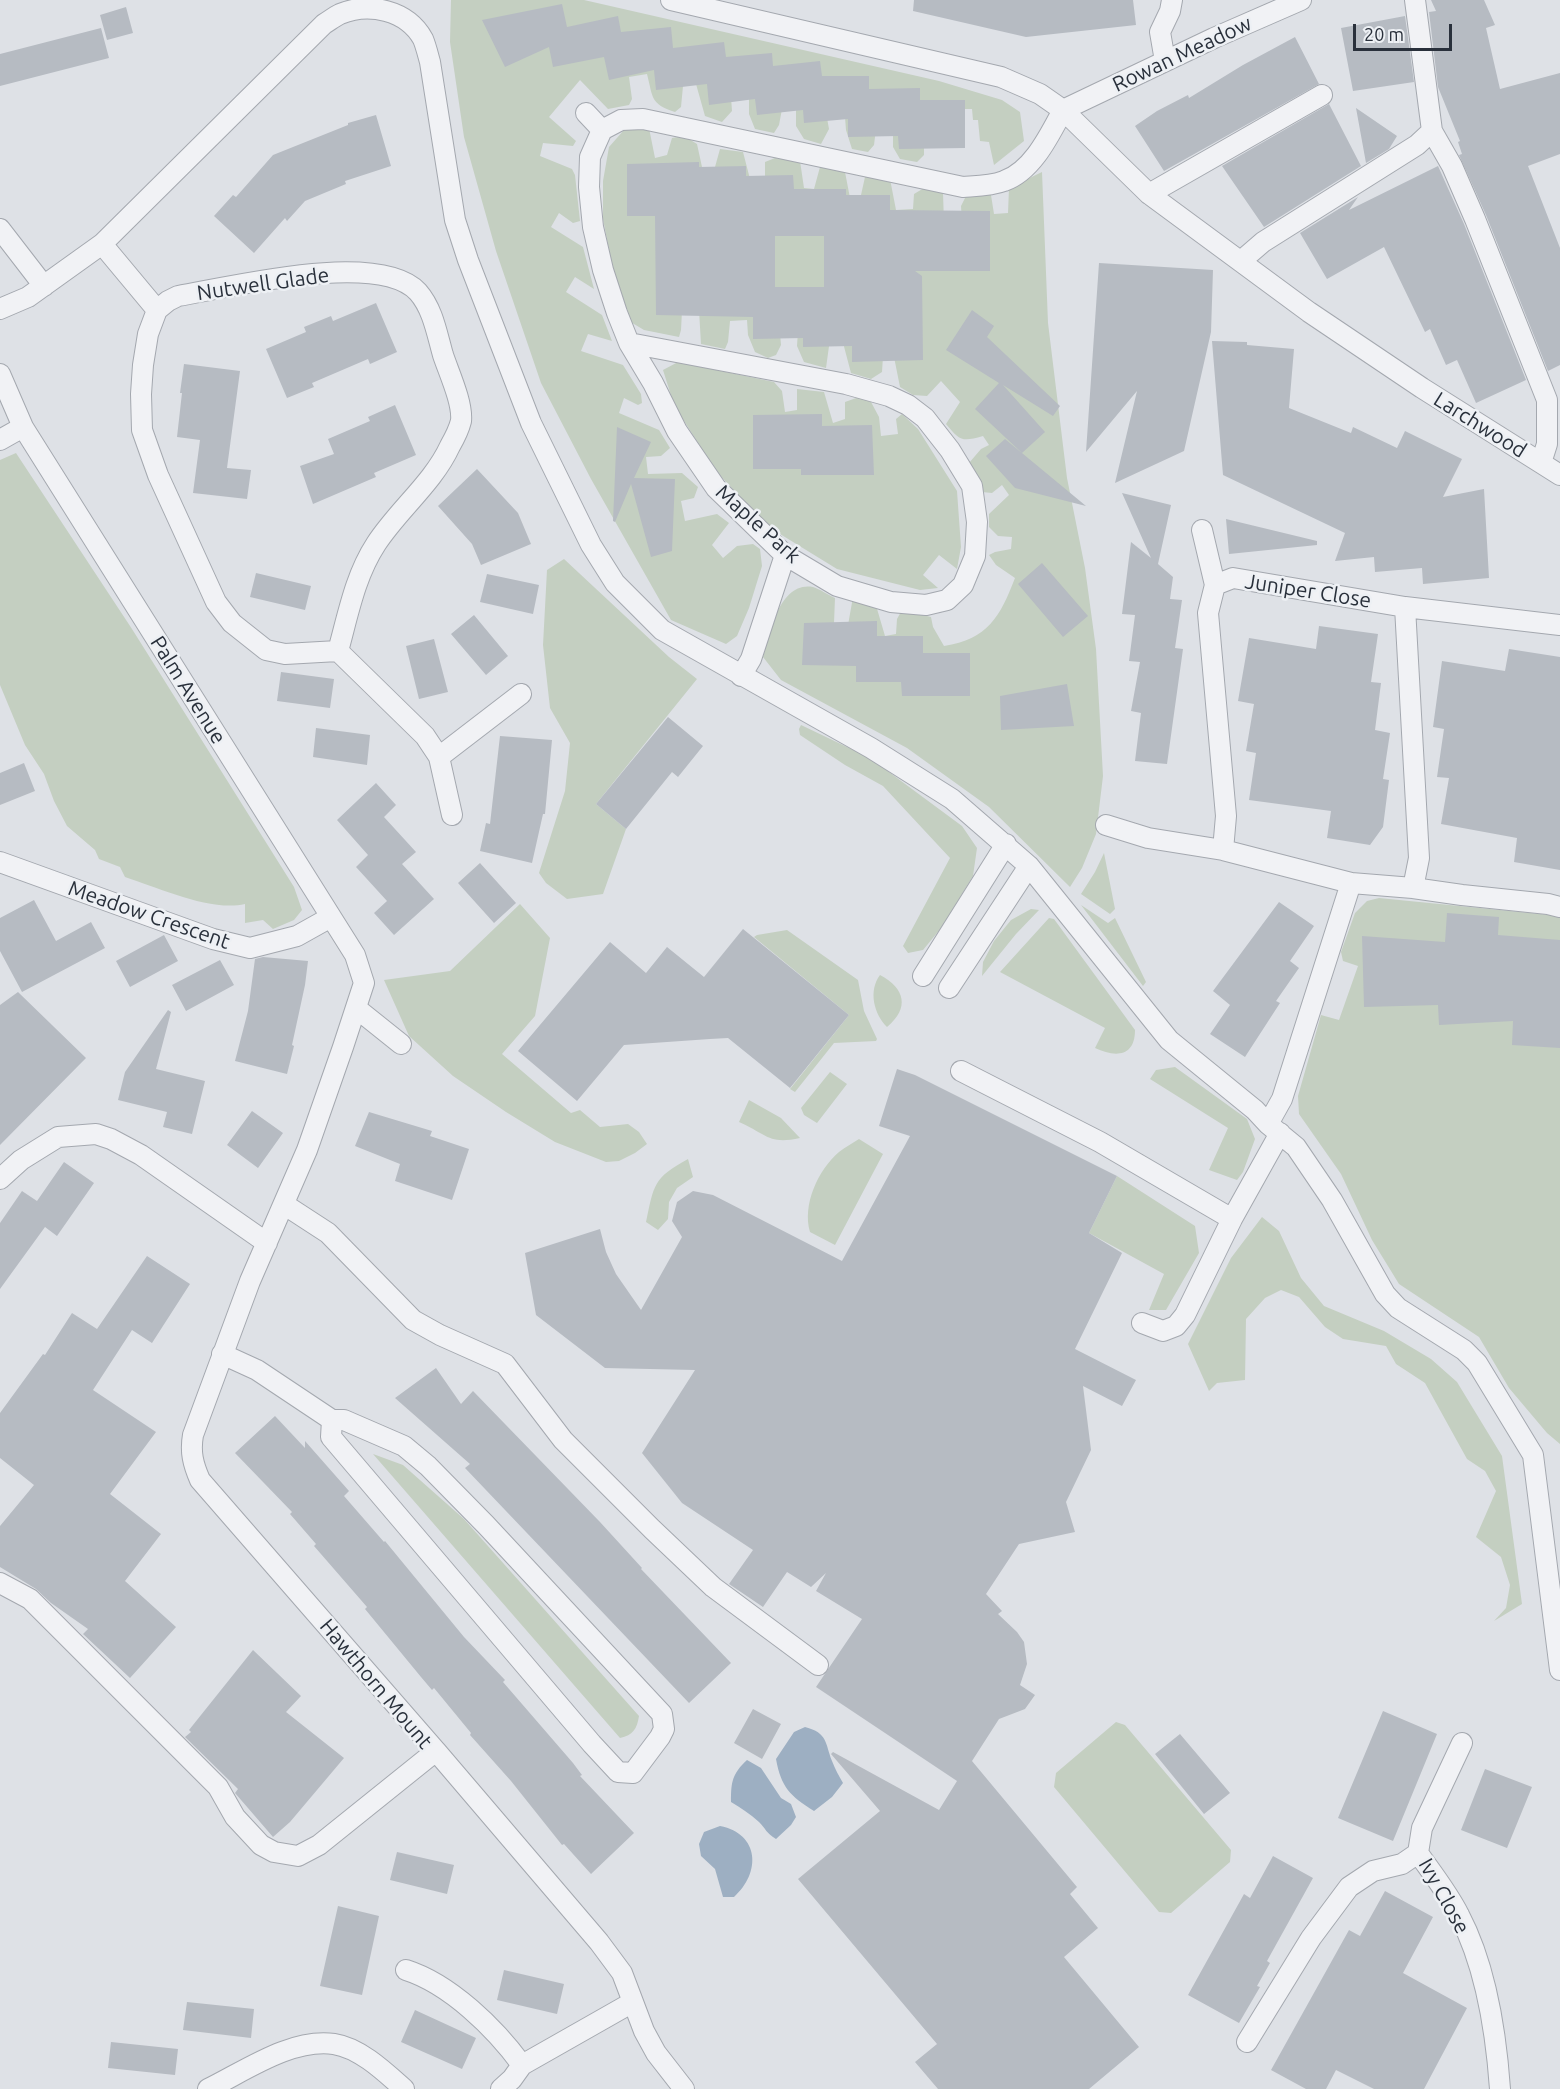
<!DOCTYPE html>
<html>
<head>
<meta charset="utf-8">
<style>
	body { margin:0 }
	#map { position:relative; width:1560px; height:2089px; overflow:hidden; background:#dee1e6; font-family:Ubuntu,sans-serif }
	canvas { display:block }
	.scale { position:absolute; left:1353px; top:24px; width:99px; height:27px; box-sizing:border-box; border:3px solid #29303b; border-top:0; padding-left:8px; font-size:18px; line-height:21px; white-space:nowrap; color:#29303b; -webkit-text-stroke:4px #edf0f4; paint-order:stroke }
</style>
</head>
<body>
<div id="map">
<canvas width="1560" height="2089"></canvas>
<div class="scale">20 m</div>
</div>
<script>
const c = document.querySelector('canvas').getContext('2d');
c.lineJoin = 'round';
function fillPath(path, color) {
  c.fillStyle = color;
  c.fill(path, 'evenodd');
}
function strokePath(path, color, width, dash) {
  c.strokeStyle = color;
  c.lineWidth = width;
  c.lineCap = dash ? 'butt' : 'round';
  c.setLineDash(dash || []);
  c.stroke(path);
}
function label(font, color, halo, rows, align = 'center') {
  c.font = font + ' Ubuntu,sans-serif';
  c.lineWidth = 5;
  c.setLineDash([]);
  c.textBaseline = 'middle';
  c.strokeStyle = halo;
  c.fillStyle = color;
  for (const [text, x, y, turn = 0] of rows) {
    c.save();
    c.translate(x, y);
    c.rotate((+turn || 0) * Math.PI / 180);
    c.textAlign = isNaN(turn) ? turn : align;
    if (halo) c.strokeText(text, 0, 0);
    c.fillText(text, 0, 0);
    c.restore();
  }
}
const green = new Path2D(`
	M451,0h133l355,81 63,19 18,12 4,29 -30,24 -5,-23 -9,-1 -2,-21h-5l-1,-11h-7l-41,30v16l-7,7 -17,-3 -7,-12v-18h-17l-2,16 -6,7 -16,-3 -6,-19 -1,-13 -18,1 2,11 -8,15 -17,-5 -8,-13v-18l-14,1 -3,16 -5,8 -19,-4 -6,-15v-15l-18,-2 1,14 -10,11 -17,-6 -9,-32 -13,2 -2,21 -6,5c-25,-8 -22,-15 -28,-38l-18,3 3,22 -3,6 -21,4 -28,-29 -31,37 27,24 -3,5 -30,-3 -3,13 32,13 3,6 5,46 -7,2 -14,-10 -8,14 32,20 11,42 -19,-12 -9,15 36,23 10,26 -24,-7 -7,17 42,14 18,29 1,9 -4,2 -14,-7 -5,15 40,17 11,18 -9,8 -15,1 2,17 34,-1 16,14 -4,11 -13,3 4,20 32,-7 12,9 -17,22 11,13 14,-12 16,-2 7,5 2,17 -13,42 -12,28 -11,8 -55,-24 -80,-141 -50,-96 -45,-132 -32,-114 -14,-95z
	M649,128l6,30 12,-3 5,-17 12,-2 13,8 5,23h13l5,-18 23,3 7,27h15v-17l10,-4 25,3 4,27 10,1 6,-22 25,5 5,26 11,-3 4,-18 25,2 6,31 17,-1 1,-15 10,-6 19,5 1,30h18l-1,-17 7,-14 23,3 3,19 14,-1 1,-25 33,-16 6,151 19,155 18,90 11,81 7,127 -7,58 -14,34 -12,19 -81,-80 -82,-59 -126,-68 -18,-23c6,-24 17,-76 50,-70 7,2 15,8 22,11l-1,25 14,2 5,-28 22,5 10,34 11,-2 1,-15 5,-9 29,7 2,10 11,19c44,-7 56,-29 71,-68l-19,-13 -7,-10 6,-3 16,-3 1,-12 -14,-1 -9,-9v-13l20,-19 -7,-10 -10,8 -10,-1 -13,-29 12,-14 8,-4 -6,-9c-21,6 -23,5 -37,-12l14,-22 -19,-21 -14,15 -14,-1 -13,-8 -6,-30 -11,-1 -1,16 -11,7 -20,-6 -9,-34h-12l-4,29 -22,-6 -7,-16 1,-15 -18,2 1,12 -5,10 -8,3 -13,-6 -7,-17 -1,-15 -17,1 -2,21 -3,7 -24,-5 -2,-34 -17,1 -1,19 -2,7 -35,-7 -15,-9 -14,-40 -12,-62v-38l6,-34 15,-17z
	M678,362l96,20 8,9 3,21 12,-2v-21l27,3 9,31 12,-4v-17l14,-5 12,5 8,15 2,19 17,-2 -2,-15 6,-5 16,15 39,62 4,56 -4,22 -18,-14 -16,20 15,13 -18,2 -83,-21 -70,-43 -52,-56 -41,-65 -11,-35z
	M16,453l116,176 162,258 8,23 -8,10 -21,9 -10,-9 -18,3v-19c-34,8 -86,-16 -120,-27l-5,-10 -21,-8 -4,-9 -28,-24 -13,-25 -10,-27 -19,-29 -25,-60v-225z
	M564,559l105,98 28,22 -101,125 30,25 -23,65 -36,5 -21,-16 -7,-10 26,-82 5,-48 -20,-35 -7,-63 4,-75z
	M801,725l69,33 92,68 15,22 -4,28 -31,51 -19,23 -15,3 -5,-7 47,-88 -67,-72 -38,-21 -45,-30 -1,-6z
	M1104,853l11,56 -5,5 -29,-20 14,-22z
	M1379,898l181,18v528l-13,-11 -38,-45 -30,-51 -80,-53 -27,-44 -31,-66 -42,-60 -1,-18 23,-81 18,5 19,-54 -15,-5 -2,-9 14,-39 12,-12z
	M520,904l30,34 -15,78 -33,38 69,59 9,-3 20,17 28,-3 11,8 8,12 -12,9 -16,8 -13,1 -51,-20 -49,-30 -53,-36 -44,-40 -25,-56 66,-9z
	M1081,905l27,18 7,-5 31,64 -3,4z
	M1031,909l8,1 -23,24 -34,42 1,-14 11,-21 17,-21z
	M1049,918l5,1 81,111c0,28 -21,27 -40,18l10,-20 -105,-56z
	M787,930l71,50 6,31 13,28 -1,2 -42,2 -39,49 -5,-3 59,-74 -95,-78 3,-2z
	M880,975c25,13 30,33 7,52 -13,-13 -19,-36 -7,-52z
	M1175,1067l72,52 8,20 -12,33 -6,8 -28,-10 19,-42 -78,-49 6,-9z
	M830,1072l17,12 -30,39 -13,-8 -3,-7z
	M749,1100l32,18 19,20c-32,7 -33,-4 -61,-16z
	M859,1139l24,15 -48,91 -25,-13c-8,-27 8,-62 29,-80 6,-5 14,-9 20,-13z
	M688,1159l5,18 -16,11 -8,14 -1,17 -10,11 -12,-8c8,-37 7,-44 42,-63z
	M1117,1176l78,50 4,27 -33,57h-17l15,-36 -75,-41z
	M1262,1217l17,14 22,47 23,28 60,25 47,28 26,23 45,74 20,148 -28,17 12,-13 4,-23 -9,-28 -25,-20 20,-46 -11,-20 -18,-12 -42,-76 -29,-19 -10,-18 -43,-7 -18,-12 -26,-30 -18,-7 -16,8 -19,21 -1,61 -28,3 -8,8 -21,-47 43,-86z
	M373,1454l30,11 61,54 175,197c-2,13 -6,19 -19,22z
	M1116,1722l9,3 106,125 -1,12 -59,51 -12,-1 -105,-125 2,-14z`);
const water = new Path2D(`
	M805,1727c23,6 20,16 27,34 3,8 7,15 11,22l-11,14 -18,14c-24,-15 -33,-24 -38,-52l18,-27z
	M747,1760l14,8 20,30 10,6 5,13 -5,8 -15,14c-10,-6 -10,-10 -17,-17 -9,-8 -18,-14 -28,-20 0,-20 1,-28 16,-42z
	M720,1826c40,8 41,47 14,71h-11l-8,-28 -14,-13 -2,-12 5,-12z`);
const building = new Path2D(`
	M914,0h219l3,25 -110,12 -113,-26z
	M1431,0h53l11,25 -9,3 14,61 60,-16v81l-32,12 32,82v117l-12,6 -62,-156 -27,-60 3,-1 -4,-12 2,-1 -22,-54 -9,-75 7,-1z
	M562,4l5,23 51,-11 3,16 50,-5 2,21 51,-6 2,15 46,-4 1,13 47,-5 2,15h47v13l51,-1v12h45v48l-66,1 -1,-13 -50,1v-18l-44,4 -1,-13 -46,5 -2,-16 -46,6 -2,-21 -51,6 -2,-20 -45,10 -5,-23 -51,10 -4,-20 -44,20 -23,-47z
	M126,7l7,26 -26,7 -7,-25z
	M1405,16l9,66 -61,9 -12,-63z
	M101,28l8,30 -109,28v-32z
	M1295,37l24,47 -155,87 -29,-45 22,-15 31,-16 1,3 54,-33z
	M1329,104l32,62 -97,61 -42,-61z
	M1356,108l41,28 -8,13 -23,14z
	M376,115l15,51 -46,15 1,3 -41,17 -18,20 -2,-3 -31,35 -40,-37 19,-21 3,2 37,-42 75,-30v-2z
	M699,162v5l47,-1v10l47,-1 1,14h52v6h44v15l100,1v60h-75l7,5 1,84 -71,2v-16l-49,1v-9l-50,1v-22l-97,-2 -1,-99h-28v-52zM775,236h49v51h-49z
	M1438,166l26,58 62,156 -50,23 -19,-43 -11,5 -16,-36 -5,3 -41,-85 -57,32 -27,-46 58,-36 -9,13z
	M1099,263l114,7 -2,62 -27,119 -69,32 22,-92 -51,61z
	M376,303l21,49 -27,12 -2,-5 -56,24 2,4 -27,11 -21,-49 40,-17 -2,-5 27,-11 2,5z
	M972,310l22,16 -7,11 73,69 -7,10 -50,-31 42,47 -23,21 -47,-44 24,-26 -53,-33z
	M1212,341l35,1v3l47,4 -5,59 62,25 2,-6 44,21 8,-17 57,28 -19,38 41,-8 5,89 -66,6 -1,-16 -47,4 -1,-15 -39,4 10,-28 -122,-58z
	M184,364l56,7 -13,97 24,2 -4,29 -54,-6 7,-53 -23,-3 5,-44h-2z
	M395,405l21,50 -42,18 2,4 -63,27 -13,-38 34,-12 -6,-15 42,-18 -2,-4z
	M822,414v12l50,-1 2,50h-73v-6h-48v-54z
	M617,427l34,15 -17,36 41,1 -3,72 -21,6 -20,-73 -16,38 -2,-1z
	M1005,439l81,67 -71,-18 -29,-32z
	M477,469l41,44 13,31 -50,21 -9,-21 -34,-38z
	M1122,493l49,12 -13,59 15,13 -3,22 12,1 -7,48 8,1 -16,115 -32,-3 6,-48 -10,-2 9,-49 -11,-1 6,-46 -13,-1 9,-72 20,16z
	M1226,519l91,22v4l-88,9z
	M1042,563l46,53 -25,21 -45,-53z
	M256,573l55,13 -6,24 -55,-13z
	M487,574l52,11 -6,29 -53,-12z
	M474,615l34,41 -22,19 -35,-41z
	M877,621v15h46v17h47v43h-68l-1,-14h-45v-16l-54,-1 2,-42z
	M1319,626l59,8 -7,48 10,1 -6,47 15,3 -7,46 6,1 -6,47 -13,18 -43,-7 4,-27 -82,-11 7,-47 -10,-2 8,-47 -16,-3 11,-63 67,11z
	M434,639l14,53 -29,7 -13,-53z
	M1509,649l51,8v213l-46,-8 3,-24 -76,-14 8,-46 -12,-1 7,-48 -11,-2 9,-66 63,10z
	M281,672l53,7 -4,29 -53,-7z
	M1067,684l7,42 -73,4 -1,-34z
	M668,717l35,29 -25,31 -6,-5 -46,57 -30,-25z
	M316,728l54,7 -3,30 -54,-8z
	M500,736l52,4 -7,74h-2l-11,49 -52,-12 6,-28 4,1z
	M24,763l11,28 -35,14v-32z
	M376,783l20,22 -12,12 32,35 -14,12 32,35 -40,36 -20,-22 13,-12 -31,-34 12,-12 -31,-35z
	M480,863l36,40 -22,20 -36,-40z
	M34,900l22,41 35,-19 14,26 -83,44 -22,-41v-33z
	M1279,902l35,24 -24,35 9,7 -23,33 4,2 -35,54 -35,-23 20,-29 -17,-14z
	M1447,913l52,4 -1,18 62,5v108l-48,-3 1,-24 -74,4 -1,-20 -74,2 -2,-71 83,6z
	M743,929l106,86 -59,73 -62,-50 -18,1 -86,6 -47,56 -59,-50 92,-109 36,31 21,-26 37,30z
	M164,935l14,26 -48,26 -14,-26z
	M263,957l45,4 -3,24 -13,60 2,1 -7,28 -52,-13 13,-50 7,-52z
	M220,960l14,25 -48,26 -14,-26z
	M18,992l68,66 -86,87v-140z
	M168,1010l3,2 -15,57 49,12 -13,53 -29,-7 4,-15 -49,-12 7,-28z
	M897,1069l18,6 202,101 -28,57 33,20 -47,96 61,31 -14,26 -39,-20 8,64 -25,52 9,30 -56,12 -33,50 16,17 -4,3 19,18 7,10 3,22 -7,21 15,10 -10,14 -26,10 -27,42 105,126 -7,7 28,34 -34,29 75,90 -50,42h-151l-23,-27 22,-18 -139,-165 82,-68 -49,-57 2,-2 106,58 18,-29 -141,-94 46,-68 -46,-28 10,-18 -15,14 -24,-15 -24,35 -34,-23 24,-34 -71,-47 -40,-50 53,-83 -90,-2 -69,-53 -11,-62 75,-24 6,23 10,22 25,36 41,-73 -10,-16 5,-19 16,-11 20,4 129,66 68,-125 -31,-10z
	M252,1111l31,22 -25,35 -31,-23z
	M369,1112l63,19 -2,5 39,13 -17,51 -57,-19 5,-17 -45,-18z
	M64,1162l30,21 -37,53 -12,-9 -45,62v-66l22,-32 15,10z
	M147,1256l43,28 -38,59 -20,-13 -39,60 63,42 -46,62 51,40 -36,47 51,46 -46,51 -47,-44 5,-5 -37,-26 -15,-14 -36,-22v-41l34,-41 -34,-27v-45l43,-59 2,1 27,-42 25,16z
	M436,1368l25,36 12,-13 127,131 42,46 -1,1 90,94 -42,40 -224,-235 5,-4 -75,-66z
	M275,1416l30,32v-7l44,50 -5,5 40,46 1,-1 79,96 41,43 -2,2 70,81 9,12 -2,1 54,57 -43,41 -27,-30 -2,1 -51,-64 -41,-46 1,-2 -37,-45 -2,2 -11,-13 -56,-68 2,-2 -53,-61 2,-2 -26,-30 2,-2 -57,-59z
	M253,1650l48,46 -15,16 58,46 -54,64 -17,15 -38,-44 3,-4 -53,-52 6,-5 -2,-2z
	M753,1709l28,15 -19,35 -28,-16z
	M1383,1711l54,23 -44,107 -55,-23z
	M1180,1734l50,59 -26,21 -49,-60z
	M1485,1769l47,18 -25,61 -46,-18z
	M397,1852l57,13 -7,29 -57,-14z
	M1273,1856l40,22 -46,83 3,2 -13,23 3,1 -21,36 -51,-28 56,-101 6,4z
	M1385,1891l48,26 -30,56 64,35 -43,81h-50l-38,-19 -10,19h-20l-35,-19 78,-140 11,6z
	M338,1906l41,10 -17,79 -42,-9z
	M504,1970l60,14 -7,30 -60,-14z
	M187,2002l67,7 -3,29 -68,-8z
	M415,2010l61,28 -14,31 -61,-27z
	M111,2042l67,7 -3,26 -67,-7z`);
const service = new Path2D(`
	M671,0l330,77 39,17 23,16 86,84 160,118 113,76 119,75 6,-19v-44l-72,-181 -23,-53 -20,-35 -17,-131
	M1165,61l-5,-29 10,-21 2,-11
	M1063,110l151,-72 87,-38
	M586,113l16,17
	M1149,194l173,-99
	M0,229l44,57
	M102,244l55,66
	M1241,261l22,-19 154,-97 15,-14
	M0,309l28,-12 74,-53 222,-220c5,-3 10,-7 16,-10 29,-12 67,-4 83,25 3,7 5,16 7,23l25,158 13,40 63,163 60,122 24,38 47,47 209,118 81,51 77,67 140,174 86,70 13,14 28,23 36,53 53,94 13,14 66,42 13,13 56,92 27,215
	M629,343l217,41 43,12 19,9 17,13 25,32 22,36 5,36 -2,34 -12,29 -16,15 -21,5 -35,-3 -54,-16 -52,-31 -69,-67 -39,-57 -24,-48 -24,-40 -12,-30 -14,-43 -10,-43 -4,-40 1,-30 12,-27 19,-10 22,-1 320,68c14,-1 28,-1 41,-6 29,-10 46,-47 59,-71
	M0,374l23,53 332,528 9,28 -21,64 -36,103 -57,131 -57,154c-3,17 0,29 7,45l236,271 -117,94 -21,11 -24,-4 -13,-7 -26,-28 -17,-30 -188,-188 -30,-16
	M0,440l23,-13
	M1541,463l19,12
	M1202,530l13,55
	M1405,607l14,251 -6,30
	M338,651c10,-36 17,-75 38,-107 22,-34 57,-61 74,-98 4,-7 9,-17 11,-25 2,-18 -12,-48 -18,-66 -6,-21 -10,-46 -25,-63 -39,-42 -187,-5 -240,4l-10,5 -11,9 -9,24 -5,31 -2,29 1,36 16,45 58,127 16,21 34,27 19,4 53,-3 87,85 14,21 82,-63
	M741,676l10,-17 34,-104
	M439,757l13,58
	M1106,825l42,13 75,12 128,33 62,5 49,7 86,9 12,3
	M1223,850l3,-34 -18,-203 7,-28 18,-7 172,29 155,18
	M0,862l213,77 37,9 47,-12 34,-19
	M923,976l83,-132
	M949,988l80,-122
	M356,1008l45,36
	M961,1071l139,71 132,77
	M1268,1124l14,-25 69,-216
	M0,1179l21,-19 37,-23 38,-3 15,5 30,16 126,88
	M285,1205l43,28 85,87 27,15 65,29 58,76 89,89 61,58 105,78
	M1142,1323l21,8 13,-5 9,-11 47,-96 48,-86
	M222,1354l35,16 75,50h12l60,26 24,20 58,59 176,189 2,15 -4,8 -27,36 -15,-1 -26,-28 -261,-307 1,-17
	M1462,1743l-40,85 -4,25c14,20 30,40 41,62 27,51 37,117 41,174
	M436,1751l163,191 23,31 22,58 12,22 28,36
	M406,1970c44,14 89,58 116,95
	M1247,2042l64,-104 38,-51 24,-16 29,-7 16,-11
	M208,2089c37,-18 83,-51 126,-45 26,4 51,28 70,45
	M501,2089l11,-10 10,-14 111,-63`);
const streetNames = [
	["Rowan Meadow",1182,54,-25],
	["Nutwell Glade",263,284,-8],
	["Larchwood",1480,425,32],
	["Maple Park",758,524,42],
	["Juniper Close",1308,591,9],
	["Palm Avenue",188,690,58],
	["Meadow Crescent",149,915,19],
	["Hawthorn Mount",376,1684,50],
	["Ivy Close",1444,1896,61]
];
fillPath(green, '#c4cfc1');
fillPath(water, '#9dafc2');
fillPath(building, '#b6bbc2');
strokePath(service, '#a4a8af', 22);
strokePath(service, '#f1f2f5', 20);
label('21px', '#29303b', '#edf0f4', streetNames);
</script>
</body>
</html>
